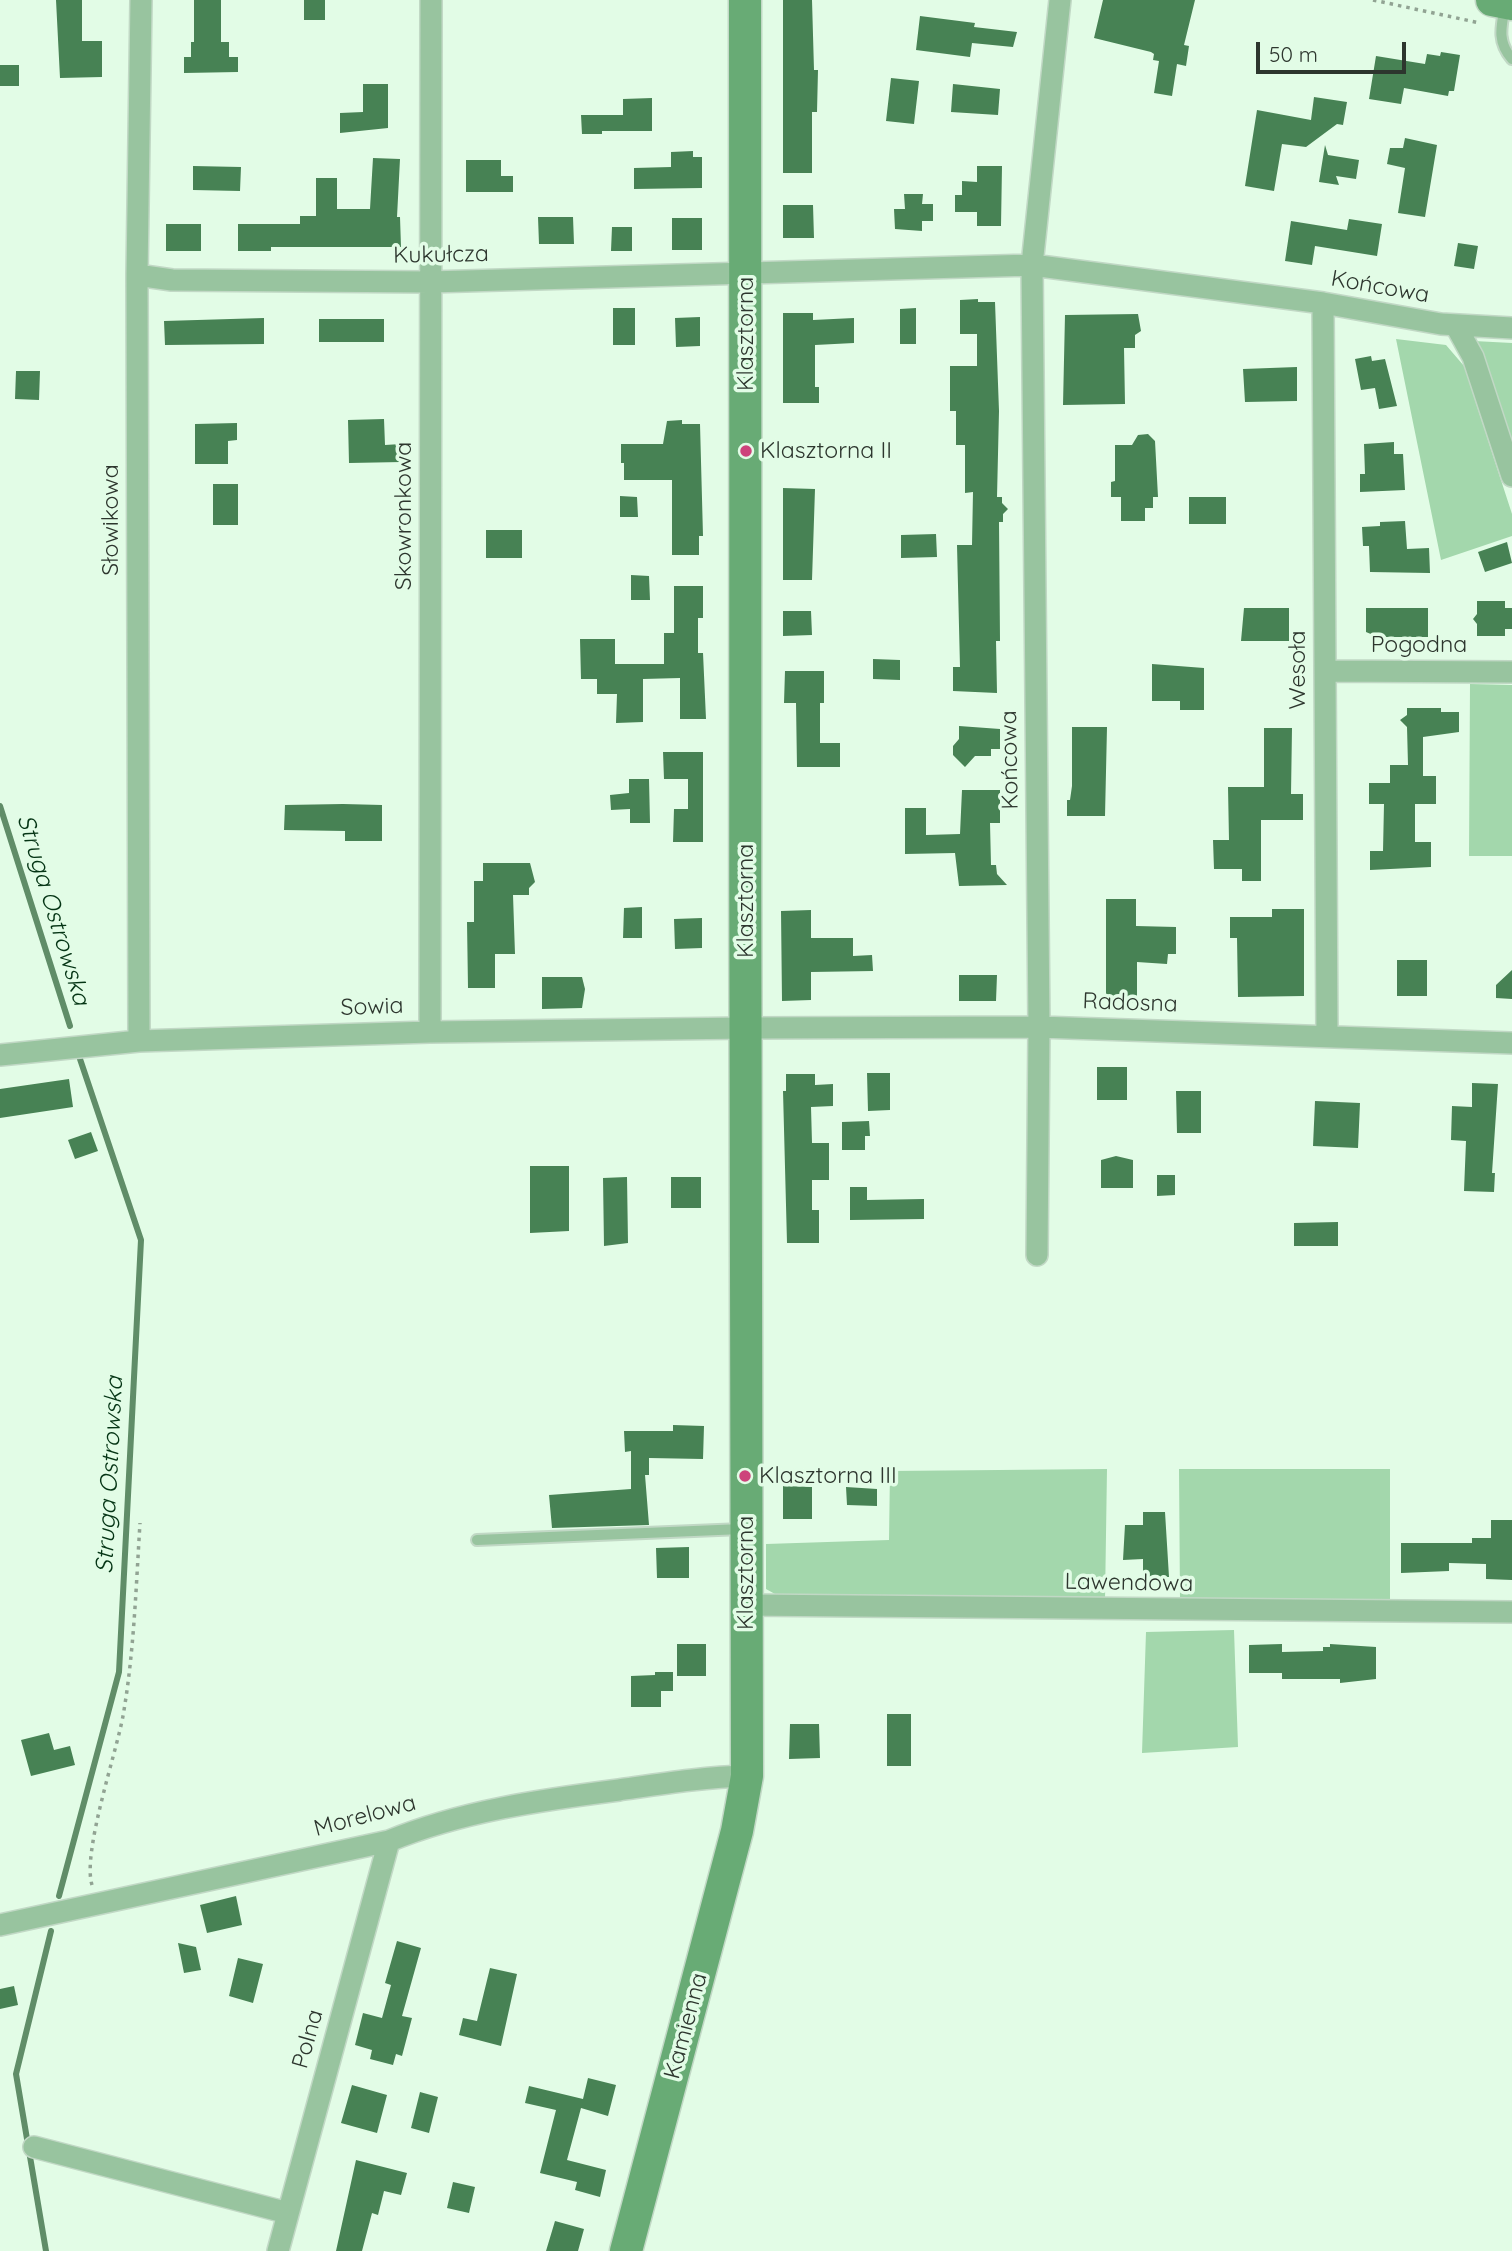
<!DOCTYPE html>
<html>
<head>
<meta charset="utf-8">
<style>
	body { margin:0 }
	#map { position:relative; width:1512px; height:2251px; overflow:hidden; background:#e2fce6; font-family:Quicksand,sans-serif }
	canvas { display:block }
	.scale { position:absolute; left:1256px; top:42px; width:150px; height:32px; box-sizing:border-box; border:4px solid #2d362e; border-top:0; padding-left:9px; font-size:21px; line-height:24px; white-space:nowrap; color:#2d362e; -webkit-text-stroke:5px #e2fce6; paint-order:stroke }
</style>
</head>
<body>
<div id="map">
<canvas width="1512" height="2251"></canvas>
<div class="scale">50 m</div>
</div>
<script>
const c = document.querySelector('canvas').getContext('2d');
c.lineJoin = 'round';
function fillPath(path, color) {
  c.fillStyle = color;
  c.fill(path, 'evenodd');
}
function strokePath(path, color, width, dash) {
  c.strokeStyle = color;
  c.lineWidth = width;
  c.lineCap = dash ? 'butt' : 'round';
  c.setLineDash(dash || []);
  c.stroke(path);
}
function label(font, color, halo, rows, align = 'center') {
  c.font = font + ' Quicksand,sans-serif';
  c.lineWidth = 7;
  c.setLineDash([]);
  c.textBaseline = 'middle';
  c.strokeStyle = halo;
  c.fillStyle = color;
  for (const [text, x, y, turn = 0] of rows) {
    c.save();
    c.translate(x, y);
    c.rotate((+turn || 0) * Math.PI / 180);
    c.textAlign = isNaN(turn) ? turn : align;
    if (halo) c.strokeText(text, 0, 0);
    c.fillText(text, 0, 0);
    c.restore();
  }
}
const green = new Path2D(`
	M1396,339l50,6 18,21 48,148v22l-71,24z
	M1474,341l38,2v105z
	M1470,684l42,1v171h-43z
	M1107,1469l-2,131 -330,-6 -9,-5v-45l123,-4 1,-69z
	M1179,1469h211v131l-210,1z
	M1234,1630l4,117 -96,6 4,-121z`);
const stream = new Path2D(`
	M0,806l70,220
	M59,1896l60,-224 22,-432 -61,-181
	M46,2251l-30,-177 35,-143`);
const building = new Path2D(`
	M56,0h26v41h20v36l-42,1z
	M194,0h27v42h8v15h9v15l-54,1v-16h7v-15h3z
	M304,0h21v20h-21z
	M783,0h29l2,70h4l-1,42h-5v61h-29z
	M1103,0h92l-11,45 5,1 -3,20 -9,-2 -5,32 -18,-3 5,-32 -6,-1 1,-6 -3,-2 -57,-14z
	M920,16l55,7 -1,4 43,5 -4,15 -41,-4 -2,14 -54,-7z
	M1441,52l19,3 -6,36h-5l-1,5 -44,-8 -3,16 -32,-5 7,-43 49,8 2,-10 13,2z
	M0,65h19v21h-19z
	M891,78l28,3 -5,43 -28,-3z
	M363,84h25v44l-48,5v-20l23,-1z
	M953,84l47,5 -2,26 -47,-3z
	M1314,97l33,5 -4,23 -6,-1 -31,23 -24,-3 -8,47 -29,-5 12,-76 54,10z
	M652,98v33h-50v3h-20l-1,-19h42v-16z
	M1405,138l32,7 -12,72 -27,-4 7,-45 -18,-4 3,-16h13z
	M1325,145l3,10 31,5 -3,19 -20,-3 3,9 -20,-3z
	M693,151v6h9v31l-68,1v-21l37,-1v-15z
	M373,158l27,1 -3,58h3l1,30h-130v4h-33v-27h62v-8h16v-38h21v31h33z
	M466,160h35v16h12v16h-47z
	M193,166l48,1 -1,24 -47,-1z
	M977,166h25l-1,60h-24v-14h-22v-17h7v-14l15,1z
	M904,194h19l-1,10h11v17h-11v10l-27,-2 -1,-20h11z
	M783,205h30l1,33h-31z
	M538,217h35l1,27h-35z
	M672,218h30v32h-30z
	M1349,219l33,5 -5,32 -62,-10 -3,19 -27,-4 6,-40 56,9z
	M166,224h35v27h-35z
	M612,227h20v24h-21z
	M1458,243l20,3 -4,23 -20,-3z
	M978,299v3h17l4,109 -2,86h5v6l6,6 -5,5v8h-4l1,119h-4l1,52 -44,-2v-24h7l-3,-122h15l1,-53 -8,1v-48h-9v-34h-6v-45h27v-32h-17v-34z
	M613,308h22v37h-22z
	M916,308v36h-16v-35z
	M783,313h30v7l41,-2v25l-39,2v42h4v16h-36z
	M1138,314l3,17 -6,4v13h-11l1,56 -62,1 2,-90z
	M700,317v29l-24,1 -1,-29z
	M264,318v26l-99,1 -1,-24z
	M319,319h65v23h-65z
	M1371,356l1,5 13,-2 12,47 -18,3 -4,-21 -14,2 -6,-31z
	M1297,367v34l-52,1 -2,-33z
	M16,371h24l-1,29 -24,-1z
	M384,419l1,26 16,-1 1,18 -53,1 -1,-43z
	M682,420v4h18l3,112h-4v19h-27v-75h-48v-17h-3v-19h42l4,-23z
	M237,423v17l-9,1v23h-33v-40z
	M1148,434l7,7 3,56h-5v11h-8v13h-24v-24h-10v-15l4,-1v-36h17l6,-10z
	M1394,442v12h9l2,36 -45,2v-18h5l-1,-30z
	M213,484h25v41h-25z
	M783,488l32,1 -3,91h-29z
	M620,496l17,1 1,20h-18z
	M1189,497h37v27h-37z
	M1405,521l2,28 22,-1 1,25 -60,-1 -1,-26h-6l-1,-19 18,-1v-4z
	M486,530h36v28h-36z
	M936,534l1,23 -36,1v-23z
	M1507,542l5,21 -27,9 -7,-20z
	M631,575l18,1 1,24h-19z
	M674,586h29v32h-5v35h5l3,66h-26v-41l-37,1v43l-27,1 1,-29h-20v-15h-16l-1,-40h35v25h49v-31h10z
	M1477,601h28v7h7v21h-7v7h-28v-12l-4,-5 4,-5z
	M1244,608h45v33h-48z
	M1366,608h62v29h-50l-12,-5z
	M783,611h28l1,24 -29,1z
	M873,659l27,1v20l-27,-1z
	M1152,664l52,4v42h-24v-9h-28z
	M785,671h39v32h-4v40h20v24h-43l-1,-64h-12z
	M1407,708h34v4h18v20l-36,5v39h13v28h-21v38h16v25l-61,3v-19h13l1,-47h-15v-21h21v-18h18l-1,-38 -7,-7 7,-5z
	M959,726l41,3v20h-9v7h-16l-10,11 -12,-12v-9l6,-7z
	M1072,727h35l-2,89h-38v-16h3l2,-14z
	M1264,728h28l-1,66h12v26h-42v61h-19v-12h-28l-1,-29h16l-1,-53h36z
	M663,752h40v90h-30l1,-33h14v-30h-24z
	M629,779h20l1,44h-20v-14l-19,1 -1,-15 19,-2z
	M962,790h38v33h-10l1,42h5l1,9 10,11 -48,1 -4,-33 -50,1v-46h21v27l34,-1z
	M343,804l39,1v36h-37v-10l-61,-1 1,-25z
	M483,863h47l5,19 -6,6v7h-16l2,59h-20v34h-27l-1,-66h7v-41h9z
	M1106,899h30v27l40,1v27h-8l-1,10 -30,-2v41l-31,-4z
	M642,907v31h-19l1,-30z
	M1272,909h32v87l-66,1 -1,-59h-7v-21h42z
	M811,910v28h42v18l19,-1 1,16 -62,1v28l-29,1 -1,-90z
	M702,918v30l-27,1 -1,-30z
	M1397,960h30v36h-30z
	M1512,970v29l-16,-1v-13z
	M959,975h38l-1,26h-37z
	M542,977h40l3,12 -3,19 -40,1z
	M1097,1067h30v33h-30z
	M867,1073h23v37l-22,1z
	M786,1074h29v11l18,-1v22l-22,1 1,36h17v37h-17v30h7v33h-32l-4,-152h3z
	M69,1079l4,28 -73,11v-29z
	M1472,1083l26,1 -6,89h3l-1,19 -30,-1 2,-50 -15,-1 1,-34 20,1z
	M1176,1091h25v42h-24z
	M1315,1101l45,2 -2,45 -45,-2z
	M869,1121l1,15h-5v14h-23v-28z
	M91,1132l7,19 -23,8 -7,-19z
	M1116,1156l17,4v28h-32v-28z
	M530,1166h39v65l-39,2z
	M1157,1175h18v20l-18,1z
	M627,1177l1,66 -24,3 -1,-68z
	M671,1177h30v31h-30z
	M850,1187h17v13l57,-1v20l-74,1z
	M1338,1222v24h-44v-23z
	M673,1425l31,1 -1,33 -54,-1v17h-4l4,50 -97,3 -3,-33 82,-6v-38l-6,1 -1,-21h49z
	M783,1486l29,1v32h-29z
	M846,1487l31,2v17l-30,-1z
	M1143,1512h22l4,65h-26v-18l-20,1 2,-35h18z
	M1491,1520h21v60l-26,-1v-15l-37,-1v8l-48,2v-30h71v-5h19z
	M689,1547v31h-32l-1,-30z
	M677,1644h29v32h-29z
	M1282,1644v8l41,-1v-4h7v-3l46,3v32l-36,4v-4h-58v-6h-33v-28z
	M655,1672h18v19h-12v16h-30v-31l24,-1z
	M887,1714h24v52h-24z
	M790,1724h29l1,34 -31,1z
	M49,1733l5,17 16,-4 5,19 -44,11 -10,-36z
	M236,1896l6,29 -35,8 -7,-28z
	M397,1941l24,7 -19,68 10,2 -10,38 -6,-2 -3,11 -23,-6 2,-9 -17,-5 8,-32 19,5 9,-33 -6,-2z
	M178,1943l18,4 5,23 -17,3z
	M238,1958l25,6 -10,39 -24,-7z
	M490,1968l27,6 -16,72 -42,-11 4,-17 14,3z
	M14,1986l4,19 -18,4v-20z
	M588,2078l28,7 -8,31 -27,-8 -14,52 39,10 -6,27 -25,-7 2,-8 -37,-9 16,-63 -31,-7 4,-17 54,13z
	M352,2085l35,10 -10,38 -36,-10z
	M420,2092l18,5 -9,36 -18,-5z
	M356,2160l51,13 -6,22 -17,-4 -6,24 -6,-2 -10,38h-26z
	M453,2182l22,5 -6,26 -22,-5z
	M555,2221l29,8 -6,22h-32z`);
const path = new Path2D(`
	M1373,0l107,23
	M92,1885c-10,-32 24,-131 31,-169 11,-63 13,-129 17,-193`);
const lane = new Path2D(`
	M1505,6c-4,21 -8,36 7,53
	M477,1540l265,-11`);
const street = new Path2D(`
	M137,275l35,5 258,2 602,-17 291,38 118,21 71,4
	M1323,303l4,733
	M1456,326l17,31 39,119
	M1325,671l187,1
	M430,1032l1,-1032
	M139,1041l-2,-766 4,-275
	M0,1055l139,-14 291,-9 317,-4 292,-1 473,16
	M1037,1255l2,-228 -7,-762 28,-265
	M746,1605l766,7
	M0,1925l389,-84c73,-30 152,-41 230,-51 42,-6 85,-13 128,-14
	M34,2147l254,66
	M278,2251l111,-410`);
const secondary = new Path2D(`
	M1492,0l20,4
	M626,2251l111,-420 10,-55c-3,-592 -1,-1184 -2,-1776`);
const markers = [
	[746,451,7,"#cd437b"],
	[745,1476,7,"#cd437b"]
];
const streetNames = [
	["Kukułcza",441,255,-1],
	["Końcowa",1380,287,10],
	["Klasztorna",746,334,-90],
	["Skowronkowa",404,516,-90],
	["Słowikowa",111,520,-90],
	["Pogodna",1419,645],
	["Wesoła",1298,670,-90],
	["Końcowa",1010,760,-91],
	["Klasztorna",746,901,-90],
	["Radosna",1130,1003,2],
	["Sowia",372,1007,-2],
	["Klasztorna",746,1573,-90],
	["Lawendowa",1129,1583,1],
	["Morelowa",365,1816,-15],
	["Kamienna",686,2026,-75],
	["Polna",308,2039,-74]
];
const poiNames = [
	["Klasztorna II",760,451],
	["Klasztorna III",759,1476]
];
const waterNames = [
	["Struga Ostrowska",53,910,73],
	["Struga Ostrowska",110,1475,-87]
];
fillPath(green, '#a3d7ac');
strokePath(stream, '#608d68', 6);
fillPath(building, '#478254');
strokePath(lane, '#c1d8c5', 14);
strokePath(street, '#c1d8c5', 24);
strokePath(secondary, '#c1d8c5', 35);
strokePath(path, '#91a393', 3.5, [3.5, 5]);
strokePath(lane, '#98c49f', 10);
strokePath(street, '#98c49f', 21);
strokePath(secondary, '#68ab75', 32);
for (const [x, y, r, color] of markers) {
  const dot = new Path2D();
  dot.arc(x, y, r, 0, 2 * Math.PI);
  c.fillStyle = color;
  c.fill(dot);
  strokePath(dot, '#e2fce6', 2.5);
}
label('23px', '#2d362e', '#e2fce6', streetNames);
label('23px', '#2d362e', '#e2fce6', poiNames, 'left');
label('italic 24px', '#043414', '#e2fce6', waterNames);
</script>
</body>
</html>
